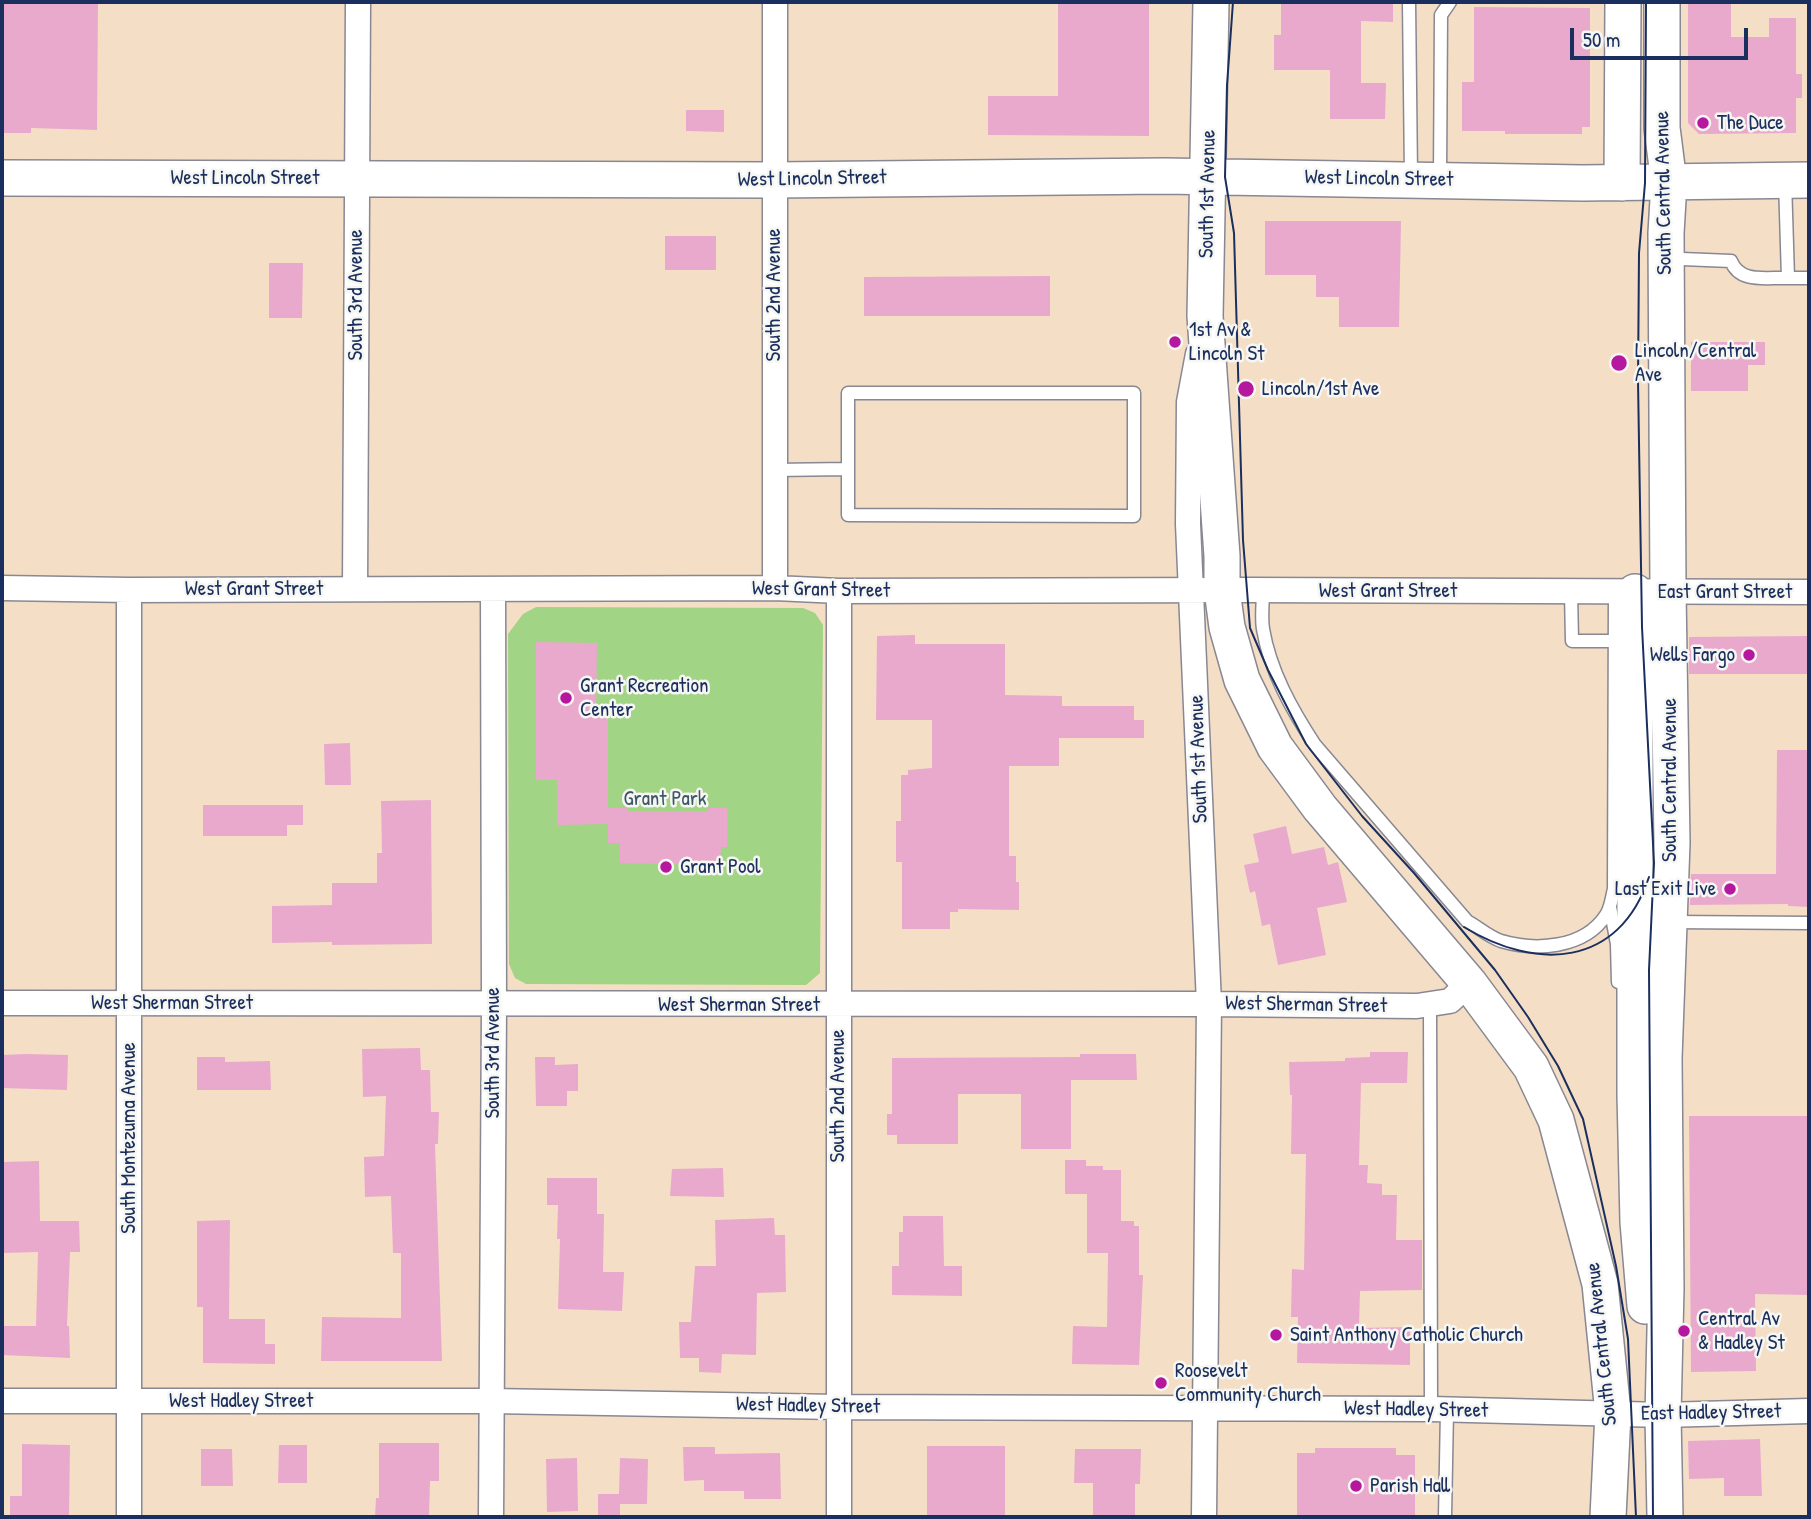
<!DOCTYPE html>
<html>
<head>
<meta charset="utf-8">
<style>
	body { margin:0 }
	#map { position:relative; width:1811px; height:1519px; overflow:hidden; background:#f4dfc6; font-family:"Patrick Hand",sans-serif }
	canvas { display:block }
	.frame { position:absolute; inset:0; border:4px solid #1b2f5e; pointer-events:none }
	.scale { position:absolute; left:1570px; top:28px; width:178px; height:32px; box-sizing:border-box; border:4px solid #1b2f5e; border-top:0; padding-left:9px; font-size:21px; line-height:24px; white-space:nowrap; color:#1b2f5e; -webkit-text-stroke:5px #f6f6f2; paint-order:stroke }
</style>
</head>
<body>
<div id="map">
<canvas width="1811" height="1519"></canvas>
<div class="frame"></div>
<div class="scale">50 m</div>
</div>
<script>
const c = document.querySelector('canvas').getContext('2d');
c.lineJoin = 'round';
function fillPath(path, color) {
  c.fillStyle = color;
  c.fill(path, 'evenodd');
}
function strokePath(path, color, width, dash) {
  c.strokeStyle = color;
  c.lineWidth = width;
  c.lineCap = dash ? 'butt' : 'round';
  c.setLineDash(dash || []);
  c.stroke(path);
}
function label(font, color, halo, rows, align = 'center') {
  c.font = font + ' "Patrick Hand",sans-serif';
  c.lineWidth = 5;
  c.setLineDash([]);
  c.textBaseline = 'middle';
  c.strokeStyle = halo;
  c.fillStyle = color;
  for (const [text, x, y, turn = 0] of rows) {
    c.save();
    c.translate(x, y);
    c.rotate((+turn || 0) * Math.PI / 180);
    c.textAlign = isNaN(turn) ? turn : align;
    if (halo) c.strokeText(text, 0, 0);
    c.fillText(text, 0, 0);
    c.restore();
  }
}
const green = new Path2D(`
	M536,607l267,1 12,5 8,12 -3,348 -14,12 -280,-1 -11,-6 -6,-14 -1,-330 15,-20z`);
const building = new Path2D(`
	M2,2h96l-1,128 -66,-2v5h-29z
	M1058,2h91v134l-161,-1v-39h70z
	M1281,2h112v20l-32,-1v62h25l-1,36h-55v-49h-56v-35h7z
	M1688,2h43v35h38v-19h27v56h6v24h-6v35l-97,1 -11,-11z
	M1474,7l116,1v119h-8v7h-77v-3h-43v-49h12z
	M686,110h38v22l-38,-1z
	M1265,221h136l-2,106h-60v-30h-23v-22h-51z
	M665,236h51v34h-51z
	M269,263h34l-1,55h-33z
	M1050,276v40h-186v-39z
	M1691,342h74v23h-17v26h-57z
	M915,635v9h90v51l57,1v10h72v14h10v18h-85v28h-50v90h7v26h3v28l-61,-1v3h-8v17h-48v-67h-6v-41h5v-46h7v-5l24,-2v-48h-56l1,-84z
	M1809,636v38h-120v-37z
	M536,642l61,1 -1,72h12v93h20v3h80v-3h19v39h-6l-1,18 -100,-2v-20h-12v-19l-51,1v-45h-21z
	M350,743l1,42h-26l-1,-41z
	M1777,750h32v157l-21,-1v-2l-98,1 1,-31h85z
	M431,800l1,144 -100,1v-3l-60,1v-37l60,-1v-22h45v-30h5l-1,-52z
	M203,805h100v20h-16v11h-84z
	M1286,826l6,28 32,-7 4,18 10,-3 9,40 -30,6 9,47 -48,10 -8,-41 -8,2 -7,-35 -5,2 -6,-28 15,-3 -6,-28z
	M420,1048l1,22h9l1,42h8l-1,32h-3l7,217h-121l1,-44 79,1v-65h-8l-2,-57 -26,1 -1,-40 20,-1 2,-60 -23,1 -1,-48z
	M1370,1052h38l-1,31h-46l-2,82h9l-1,18 15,1v11h15l-1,45h26v50l-62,1 -1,37 51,-1v38l-113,-2 1,-46h-7l1,-48 12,1 2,-116h-15l1,-59h-2l-1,-33 56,-1v-3l25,-1z
	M26,1054l42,1 -1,35 -65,-2v-33z
	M1080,1054h56l1,26h-66v69h-50v-55h-63v50h-61v-9h-10v-21h5v-56l188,-1z
	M197,1057h28v5l45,-1 1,29h-74z
	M535,1057h20v8l23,-1v27h-11v15h-31z
	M1689,1116h120v179l-54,-1 1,77 -65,1z
	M1065,1160h21v6h17v4h18v51h13v5h5v49h4l-4,90 -67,-1 1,-38 34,1 1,-74h-21v-59h-22z
	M39,1161l1,60h39l1,31h-10l-3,74h2l1,32 -68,-3v-29h34l2,-74 -35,1 -1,-91z
	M723,1168l1,29 -54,-1 2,-27z
	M547,1178h50v36h7l-1,58h21l-2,39 -64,-2 2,-70h-3l1,-34h-11z
	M903,1216h40l1,50h18v30l-70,-1v-29h7v-34h4z
	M774,1218l1,17h10l1,57 -29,1 -1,62 -34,-1 -1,19 -22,-1v-14h-19l-1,-36h12l4,-56h21l-1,-46z
	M230,1220l-1,99h36v25h10v20l-72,-1v-56h-6v-86z
	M1760,1439l2,57h-38v-18l-35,1 -1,-38z
	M379,1443h60v38h-9l-1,36h-54l1,-19h3z
	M22,1444l48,1 -1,72h-59v-21h12z
	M279,1445h28v38h-29z
	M927,1446h78v71h-78z
	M683,1447h32v7l65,-1 1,46h-37v-8h-40v-11l-20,1z
	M1315,1448h81v7h19v62h-118v-64h18z
	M201,1449h31l1,37h-32z
	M1075,1449h66l-1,35h-5v33h-42v-34h-19z
	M577,1458l1,53 -31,1 -1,-53z
	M620,1458l28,1 -1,45h-27v13h-22v-23h21z`);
const service = new Path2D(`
	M1409,2l2,174
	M1440,177l1,-162 9,-13
	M1785,181l3,97h21
	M1682,259l49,2c9,23 36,16 57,17
	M848,393h286v123l-286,-1z
	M774,470l74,-1
	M1263,590c0,13 -2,27 0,39 7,42 29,81 52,116l152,176c11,6 22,16 34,20 34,10 83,8 105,-26 5,-7 6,-19 8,-26l1,-297
	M1571,592l1,49h44
	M1610,907l7,37 1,38
	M1671,922l138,1
	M1430,1004l1,405
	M1445,1517l2,-107`);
const minor = new Path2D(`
	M1198,354l-9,48 -1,122 21,480 -5,513
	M2,588l127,2 646,-2 64,3 408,-1 562,2
	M355,588l3,-586
	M775,588v-586
	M129,590v927
	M2,1003l1207,1 208,2 33,-5 19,-18
	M2,1401h489l347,6 593,2 232,6 146,-4
	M491,1517l3,-513 -1,-415
	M839,1517v-926`);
const secondary = new Path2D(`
	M1211,2l-6,314 17,240v34l5,37 15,53 33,67 45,61 149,175 62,84 25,53 44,164 13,129 -5,104
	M1662,2v126l7,55 -3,50 2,359 4,251 -8,215 2,230 -3,127 2,102
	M2,178l772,2 390,-4 419,7 226,-3
	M1622,183l1,-181
	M1635,592v502l3,128 7,84`);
const tram = new Path2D(`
	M1233,2l-6,83 -2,92 9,56 9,307 7,88 18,42 38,74 56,72 52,57 81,97 33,47 30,49 25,53 33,147 12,73 8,178
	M1646,2l-1,181 -6,70 -1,128 4,246 12,236 -5,107 4,547
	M1464,927c72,44 155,41 185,-50`);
const markers = [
	[1703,123,7,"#b5179e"],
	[1175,342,7,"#b5179e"],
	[1619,363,9,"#b5179e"],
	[1246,389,9,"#b5179e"],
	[1749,655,7,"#b5179e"],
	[566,698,7,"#b5179e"],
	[666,867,7,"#b5179e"],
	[1730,889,7,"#b5179e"],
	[1684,1331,7,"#b5179e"],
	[1276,1335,7,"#b5179e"],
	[1161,1383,7,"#b5179e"],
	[1356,1486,7,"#b5179e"]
];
const poiNames = [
	["The Duce",1717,123],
	["1st Av &",1189,330],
	["Lincoln St",1189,354],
	["Lincoln/Central",1635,351],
	["Ave",1635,375],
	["Lincoln/1st Ave",1262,389],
	["Wells Fargo",1735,655,"right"],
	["Grant Recreation",580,686],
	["Center",580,710],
	["Grant Pool",680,867],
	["Last Exit Live",1716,889,"right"],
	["Central Av",1698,1319],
	["& Hadley St",1698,1343],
	["Saint Anthony Catholic Church",1290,1335],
	["Roosevelt",1175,1371],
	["Community Church",1175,1395],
	["Parish Hall",1370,1486]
];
const streetNames = [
	["West Lincoln Street",245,178],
	["West Lincoln Street",812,179,-1],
	["West Lincoln Street",1379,179,1],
	["South Central Avenue",1664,193,-91],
	["South 1st Avenue",1208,194,-89],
	["South 3rd Avenue",356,295,-90],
	["South 2nd Avenue",774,295,-90],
	["West Grant Street",254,589],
	["West Grant Street",821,590,1],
	["West Grant Street",1388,591],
	["East Grant Street",1725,592],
	["South 1st Avenue",1199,759,-92],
	["South Central Avenue",1670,780,-90],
	["West Sherman Street",172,1003],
	["West Sherman Street",739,1005],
	["West Sherman Street",1306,1005,1],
	["South 3rd Avenue",493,1053,-90],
	["South 2nd Avenue",838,1096,-90],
	["South Montezuma Avenue",129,1138,-90],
	["South Central Avenue",1602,1344,-96],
	["West Hadley Street",241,1401],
	["West Hadley Street",808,1406,1],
	["West Hadley Street",1416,1410,1],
	["East Hadley Street",1711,1413,-1]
];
const parkNames = [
	["Grant Park",665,799]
];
fillPath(green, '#a1d484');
fillPath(building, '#e9a9cd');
strokePath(service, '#888792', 15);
strokePath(minor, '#888792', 27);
strokePath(secondary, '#888792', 38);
strokePath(service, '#fff', 12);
strokePath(minor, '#fff', 24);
strokePath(secondary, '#fff', 35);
strokePath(tram, '#1b2f5e', 2);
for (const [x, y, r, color] of markers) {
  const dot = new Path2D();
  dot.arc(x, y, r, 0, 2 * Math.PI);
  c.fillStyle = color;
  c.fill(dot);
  strokePath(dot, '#f6f6f2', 2.5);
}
label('21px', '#1b2f5e', '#f6f6f2', poiNames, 'left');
label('21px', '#1b2f5e', '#f6f6f2', streetNames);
label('21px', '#3c5868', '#f6f6f2', parkNames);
</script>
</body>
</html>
